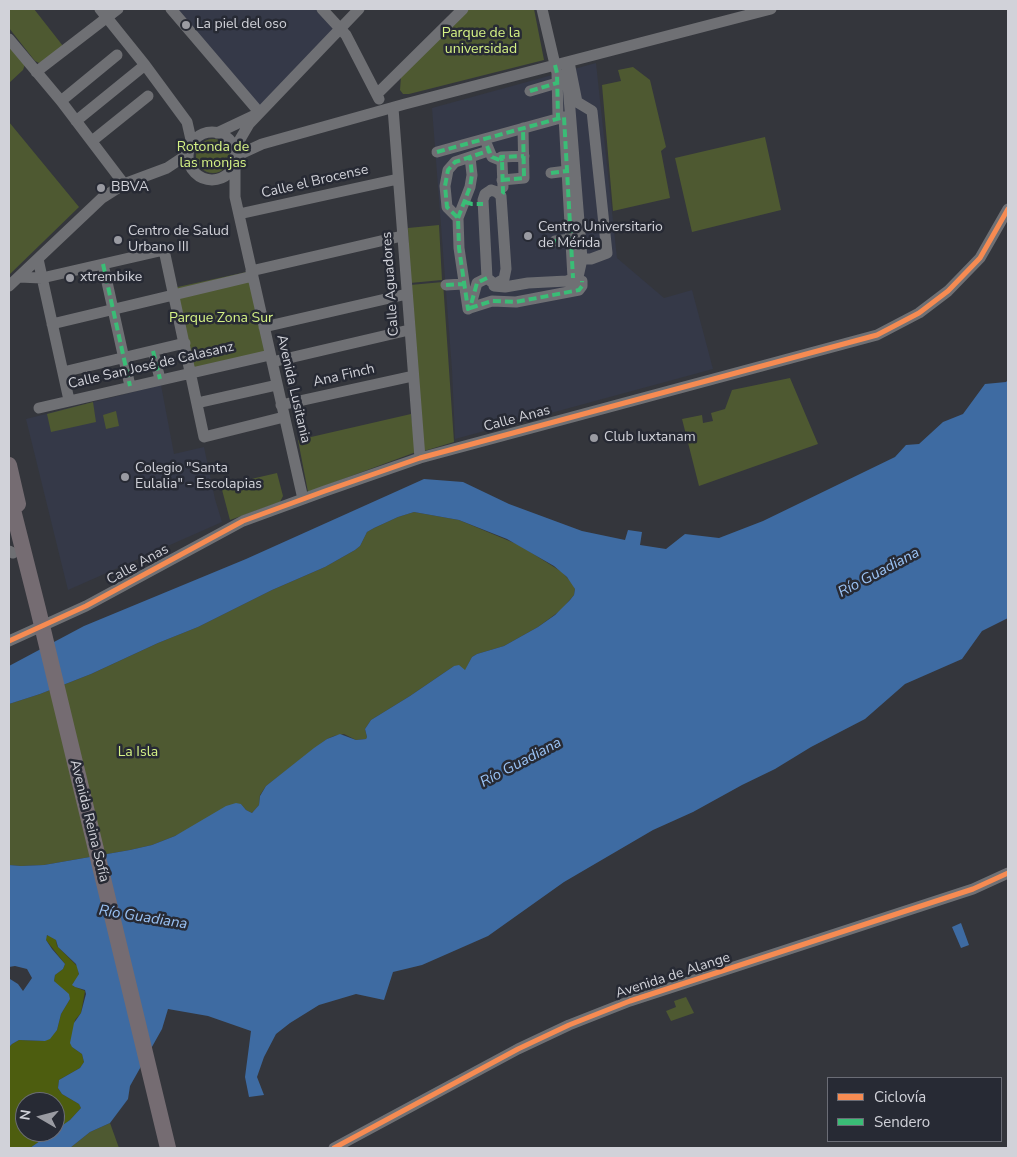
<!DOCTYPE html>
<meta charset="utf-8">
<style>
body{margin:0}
#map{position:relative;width:1017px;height:1157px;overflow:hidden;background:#34363c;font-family:"Nunito Sans",sans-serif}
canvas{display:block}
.frame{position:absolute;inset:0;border:10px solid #d1d2d9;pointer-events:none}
.legend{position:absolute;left:827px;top:1077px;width:175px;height:65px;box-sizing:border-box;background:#272a34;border:1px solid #6b6d76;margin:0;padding:6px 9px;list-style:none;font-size:15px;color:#d1d2d9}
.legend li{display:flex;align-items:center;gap:10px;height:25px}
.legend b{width:25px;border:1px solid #6b6d76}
.north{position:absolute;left:15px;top:1092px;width:50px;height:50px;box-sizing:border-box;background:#272a34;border:1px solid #6b6d76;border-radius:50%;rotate:278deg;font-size:14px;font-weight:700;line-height:20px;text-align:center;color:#d1d2d9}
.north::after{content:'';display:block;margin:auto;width:18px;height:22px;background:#9a9ba2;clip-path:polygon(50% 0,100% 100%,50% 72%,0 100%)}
</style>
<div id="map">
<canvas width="1017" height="1157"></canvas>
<div class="frame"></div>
<ul class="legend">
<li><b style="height:6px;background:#f68b52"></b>Ciclovía</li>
<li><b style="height:6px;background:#3abd76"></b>Sendero</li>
</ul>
<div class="north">N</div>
</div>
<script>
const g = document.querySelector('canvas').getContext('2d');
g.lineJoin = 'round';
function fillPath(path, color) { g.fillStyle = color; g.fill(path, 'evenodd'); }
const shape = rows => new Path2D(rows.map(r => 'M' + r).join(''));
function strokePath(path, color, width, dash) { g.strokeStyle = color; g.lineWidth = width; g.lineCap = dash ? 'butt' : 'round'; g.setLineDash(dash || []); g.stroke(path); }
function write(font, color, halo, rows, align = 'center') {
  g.font = font + ' "Nunito Sans",sans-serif'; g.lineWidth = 5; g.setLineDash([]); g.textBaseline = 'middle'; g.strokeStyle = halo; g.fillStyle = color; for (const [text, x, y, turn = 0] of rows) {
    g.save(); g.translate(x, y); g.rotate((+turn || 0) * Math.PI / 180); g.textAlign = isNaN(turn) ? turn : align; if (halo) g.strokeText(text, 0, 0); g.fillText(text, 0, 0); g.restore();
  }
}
const built = shape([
 [171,9,320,9,340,29,259,112],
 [596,63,617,258,664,298,692,290,713,369,455,439,452,370,432,108],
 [161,385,174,454,204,447,215,499,222,522,68,590,26,419]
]);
const green = shape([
 [9,9,34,9,63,46,43,62,39,63,35,61,9,28],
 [467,9,534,9,544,60,409,94,403,94,400,90,401,76],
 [9,44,25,64,23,70,9,83],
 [633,67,650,80,666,147,661,151,670,198,613,211,602,85,621,81,618,70],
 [9,122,79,207,9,275],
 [765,137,781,210,692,232,675,158],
 '196 156a17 17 0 1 1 34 0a17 17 0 1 1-34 0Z',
 [439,225,442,280,410,283,408,228],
 [251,271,270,355,191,372,173,288],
 [443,282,454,442,424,451,410,285],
 [790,378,818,444,699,486,682,419,702,415,703,423,713,421,711,413,725,409,732,390],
 [93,402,96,422,51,432,47,414],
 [116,411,119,426,106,429,103,415],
 [411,414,416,452,308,492,298,440],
 [277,473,283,496,280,502,230,520,221,486],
 [414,512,459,520,519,545,562,572,573,584,575,589,574,595,561,610,538,627,504,646,477,654,472,657,465,671,460,667,454,666,410,696,371,720,365,729,367,737,366,739,356,740,344,734,334,736,327,739,266,786,260,795,259,805,252,813,246,810,241,804,175,836,152,845,130,850,44,865,21,866,9,865,9,704,40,694,91,674,158,643,198,627,272,590,325,567,355,550,360,546,367,532,374,528,398,517],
 [686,997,694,1013,671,1021,666,1011,676,1007,674,1001],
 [110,1123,119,1148,70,1148,90,1132]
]);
const forest = shape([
 [48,935,56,940,57,946,78,967,79,977,73,983,73,986,85,991,81,1013,75,1020,72,1047,82,1054,84,1062,80,1068,59,1080,58,1088,62,1094,79,1104,81,1108,70,1120,55,1132,55,1102,25,1102,25,1132,54,1132,30,1148,9,1148,9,1047,12,1044,19,1040,45,1041,57,1030,61,1014,70,999,54,981,55,975,63,969,65,964,46,940,46,937]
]);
const water = shape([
 [1008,380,1008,618,982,631,962,659,905,684,865,719,811,747,775,769,742,785,693,812,653,830,564,882,488,936,422,965,393,972,384,1000,356,994,319,1005,290,1023,276,1034,264,1057,257,1077,264,1095,249,1097,245,1077,251,1031,208,1016,168,1009,162,1029,130,1086,128,1099,110,1123,90,1132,70,1148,30,1148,70,1120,81,1108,79,1104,62,1094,58,1088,59,1080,80,1068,84,1062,82,1054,72,1047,70,1043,74,1023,81,1013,86,994,85,990,75,987,72,985,79,974,76,964,58,947,56,940,47,935,46,940,52,949,65,964,63,969,55,975,54,981,69,994,70,999,61,1014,57,1030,50,1039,45,1041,19,1040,12,1044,9,1047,9,980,10,979,18,984,23,991,32,978,27,969,15,966,9,967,9,865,21,866,44,865,130,850,152,845,175,836,226,806,236,803,241,804,246,810,252,813,259,805,260,796,266,786,314,748,327,739,340,734,356,740,366,739,367,737,365,729,371,720,410,696,454,666,459,665,465,670,472,657,477,654,504,646,538,627,555,615,570,600,574,595,575,589,567,577,554,566,507,539,459,520,414,512,398,517,374,528,367,532,360,546,355,550,325,567,272,590,198,627,158,643,91,674,40,694,9,704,9,666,84,626,246,559,424,479,463,482,509,504,582,531,625,540,628,530,642,532,640,545,666,549,685,534,719,538,763,521,895,457,906,445,919,444,943,422,963,414,985,384,1006,382],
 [961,923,969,945,961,948,952,927]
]);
const minor = shape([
 [100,9,145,65,187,122,192,144],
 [171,9,259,112],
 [322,9,346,35,379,99],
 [542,9,557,73,558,118],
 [9,39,61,101,124,184],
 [36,72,118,9],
 [530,91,557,83],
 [377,94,463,9],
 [61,101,117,55],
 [393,108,420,458],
 [76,121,145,65],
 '188 156a24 24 0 1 1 48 0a24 24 0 1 1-48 0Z',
 [217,133,253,116],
 [92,141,148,96],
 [487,145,492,157,502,161,503,187],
 [235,148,249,124,359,9],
 [437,152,564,117,573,278],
 [236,156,262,144,405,104,771,9],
 [502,161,501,157,524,156],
 [235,165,235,197,303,499],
 [551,173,567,171],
 [502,180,524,178,523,128],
 [491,190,497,192,501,196,506,269,504,279,497,283,493,283,487,278,483,200,485,194,491,190],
 [239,214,398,179],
 [458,218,470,187,472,175,470,157],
 [555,241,571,239],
 [38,259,69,400],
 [103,264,130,386],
 [251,271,402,236],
 [19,277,42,278,164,250,204,437,284,417],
 [487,278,477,283,470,308,468,309,459,248,458,218,447,207,445,186,448,170,455,162,488,151],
 [567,281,578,277,582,259,567,72,569,62,577,102,592,111,607,253,591,259,582,259],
 [446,285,463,284],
 [9,286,102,198,124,184,167,168,188,154],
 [494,286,505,287,528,283,567,281,574,283],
 [470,308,492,301,516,302,579,290,582,286,582,281],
 [52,324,253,276],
 [264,327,407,294],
 [153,351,160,379],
 [272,362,409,330],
 [63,372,185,343],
 [197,403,277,385],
 [281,405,413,376],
 [39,408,270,355],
 [9,551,13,553],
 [9,641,86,606,243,521,325,491,420,458,877,335,919,313,948,291,980,258,1008,209],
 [334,1148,518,1049,569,1025,630,1001,973,889,1008,873]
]);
const highway = shape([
 [9,465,18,504],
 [9,494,38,609,168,1148]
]);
const quiet = shape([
 [555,65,557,73,558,118],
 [530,91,557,83],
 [487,146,492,157,502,161,503,193,501,196],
 [437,152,564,117,573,278],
 [502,161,501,157,524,156],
 [551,173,567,171],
 [502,180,524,178,523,128],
 [465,202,472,204,483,204],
 [458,218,470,187,472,175,470,157],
 [555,241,571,239],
 [103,264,130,386],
 [487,278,477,283,470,308,468,309,459,248,458,218,447,207,445,186,448,170,455,162,488,151],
 [446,285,463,284],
 [470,308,492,301,516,302,579,290,582,286,582,281],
 [153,351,160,379]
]);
const cycleway = shape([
 [9,641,86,606,243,521,325,491,420,458,877,335,919,313,948,291,980,258,1008,209],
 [334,1148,518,1049,569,1025,630,1001,973,889,1008,873]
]);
const markers = [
 [186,25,5,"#9a9ba2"],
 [101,188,5,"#9a9ba2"],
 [528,236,5,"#9a9ba2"],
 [118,240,5,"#9a9ba2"],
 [70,278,5,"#9a9ba2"],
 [594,438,5,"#9a9ba2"],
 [125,477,5,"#9a9ba2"]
];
const poiNames = [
 ["La piel del oso",196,25],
 ["BBVA",111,188],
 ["Centro Universitario",538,228],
 ["de Mérida",538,244],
 ["Centro de Salud",128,232],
 ["Urbano III",128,248],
 ["xtrembike",80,278],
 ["Club Iuxtanam",604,438],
 ["Colegio \"Santa",135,469],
 ["Eulalia\" - Escolapias",135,485]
];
const parkNames = [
 ["Parque de la",481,34],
 ["universidad",481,50],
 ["Rotonda de",213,148],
 ["las monjas",213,164],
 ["Parque Zona Sur",221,319],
 ["La Isla",138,753]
];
const streetNames = [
 ["Calle el Brocense",315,182,-13],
 ["Calle Aguadores",391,284,-94],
 ["Calle San José de Calasanz",151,366,-13],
 ["Ana Finch",344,376,-13],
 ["Avenida Lusitania",293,389,77],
 ["Calle Anas",517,419,-15],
 ["Calle Anas",138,565,-29],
 ["Avenida Reina Sofía",89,821,76],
 ["Avenida de Alange",673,976,-18]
];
const waterNames = [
 ["Río Guadiana",879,573,-28],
 ["Río Guadiana",521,763,-28],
 ["Río Guadiana",143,918,9]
];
fillPath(built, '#353948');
fillPath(green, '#4e5931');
fillPath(forest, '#4d5d0f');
fillPath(water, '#3e6ba2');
strokePath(minor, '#6f7074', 11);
strokePath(highway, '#756c72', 16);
strokePath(quiet, '#3abd76', 4, [8, 4]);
strokePath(cycleway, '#f68b52', 5);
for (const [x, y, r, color] of markers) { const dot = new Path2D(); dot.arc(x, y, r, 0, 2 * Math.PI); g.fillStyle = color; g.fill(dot); strokePath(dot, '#272a34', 2); }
write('14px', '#d1d2d9', '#272a34', poiNames, 'left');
write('14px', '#d5f285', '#272a34', parkNames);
write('14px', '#d1d2d9', '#272a34', streetNames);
write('italic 15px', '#9ac2f4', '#272a34', waterNames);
</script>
